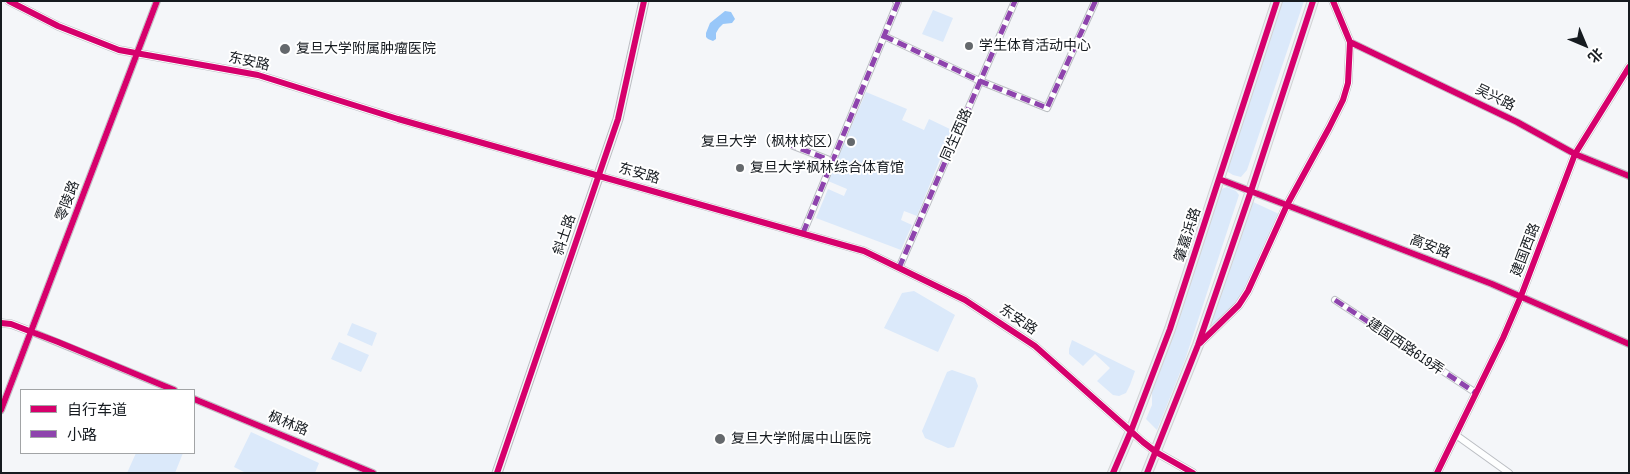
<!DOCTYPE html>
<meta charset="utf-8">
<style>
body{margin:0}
#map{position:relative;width:1630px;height:474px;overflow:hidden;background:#f4f6f9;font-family:"Archivo Narrow","Noto Sans SC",sans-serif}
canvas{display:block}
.frame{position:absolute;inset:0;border:2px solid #161b20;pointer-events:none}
.legend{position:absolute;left:20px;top:389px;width:175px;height:65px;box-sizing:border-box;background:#fff;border:1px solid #a2a4a6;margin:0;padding:6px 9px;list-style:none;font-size:15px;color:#161b20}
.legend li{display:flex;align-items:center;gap:10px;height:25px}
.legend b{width:25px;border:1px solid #a2a4a6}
.north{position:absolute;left:1560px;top:20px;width:50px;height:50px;-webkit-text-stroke:4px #fff;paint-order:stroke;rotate:135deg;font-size:14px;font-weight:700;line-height:20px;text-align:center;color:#161b20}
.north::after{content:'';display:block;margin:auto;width:18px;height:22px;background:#161b20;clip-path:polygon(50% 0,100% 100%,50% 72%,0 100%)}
</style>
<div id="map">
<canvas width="1630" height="474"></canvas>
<div class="frame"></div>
<ul class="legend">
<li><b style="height:6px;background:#d6006c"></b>自行车道</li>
<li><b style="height:6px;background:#8e44ad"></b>小路</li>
</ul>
<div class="north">北</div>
</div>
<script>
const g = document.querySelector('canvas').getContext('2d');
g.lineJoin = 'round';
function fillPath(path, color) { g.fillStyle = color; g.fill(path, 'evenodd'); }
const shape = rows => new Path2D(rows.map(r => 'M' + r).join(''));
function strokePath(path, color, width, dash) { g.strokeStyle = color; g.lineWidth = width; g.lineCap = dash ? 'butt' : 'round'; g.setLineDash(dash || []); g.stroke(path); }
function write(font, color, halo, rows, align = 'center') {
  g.font = font + ' "Archivo Narrow","Noto Sans SC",sans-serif'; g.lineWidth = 4; g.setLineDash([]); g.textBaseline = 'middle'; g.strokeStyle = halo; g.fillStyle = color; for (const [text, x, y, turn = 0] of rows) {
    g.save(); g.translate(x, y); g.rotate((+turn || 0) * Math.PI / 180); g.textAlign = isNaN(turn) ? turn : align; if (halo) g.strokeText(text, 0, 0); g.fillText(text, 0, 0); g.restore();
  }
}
const green = shape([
 [1282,1,1304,1,1247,170,1241,177,1233,175,1228,172,1227,164],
 [933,10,953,18,943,42,922,34],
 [866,92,907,109,902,120,924,130,929,119,952,130,917,216,904,211,901,220,912,225,901,250,816,218,828,189,844,196,847,189,828,181],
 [1227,187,1236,191,1239,195,1185,360,1157,430,1146,419,1152,405,1152,392,1172,339,1219,190],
 [1251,201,1279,214,1251,278,1242,294,1232,307,1206,332],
 [914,291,955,315,938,352,884,328,902,293],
 [352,323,377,333,372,346,347,335],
 [1072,340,1135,371,1130,385,1126,393,1119,396,1113,395,1097,381,1110,368,1095,354,1083,366,1069,354,1069,349],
 [339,342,369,355,361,372,331,359],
 [952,370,975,378,978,386,954,447,948,448,925,438,922,431,947,372],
 [251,432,319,463,315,473,246,473,234,467],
 [136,453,183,453,175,473,127,473]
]);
const water = shape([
 [725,11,731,12,735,19,732,23,723,24,719,28,716,33,716,39,713,41,708,39,706,37,706,33,710,23]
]);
const minor = shape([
 [884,36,980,81,1047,108,1095,2,1094,1],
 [1350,42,1517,122,1575,154,1629,176],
 [773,138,832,161],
 [1219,179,1492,284,1629,344],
 [803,233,898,2,896,1],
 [899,268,1015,1],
 [1335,300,1476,393],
 [32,332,174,390],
 [194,399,373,473],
 [1,410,157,1],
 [1456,435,1509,473]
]);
const tertiary = shape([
 [9,1,58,26,119,50,258,75,398,119,864,251,965,300,1035,346,1143,442,1156,452,1193,473],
 [1,323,11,324,32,332],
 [1199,344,1239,305,1248,291,1287,205,1329,128,1343,100,1348,83,1350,42,1333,1],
 [1437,473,1503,338,1521,296,1575,154,1629,67]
]);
const secondary = shape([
 [497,473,618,119,644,1]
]);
const primary = shape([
 [1113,473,1131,431,1170,329,1277,1],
 [1147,473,1198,345,1251,191,1313,1]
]);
const quiet = shape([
 [884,36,980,81,1047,108,1095,2,1094,1],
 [773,138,832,161],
 [803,233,898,2,896,1],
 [899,268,1015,1],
 [1335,300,1476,393]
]);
const cycleway = shape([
 [9,1,58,26,119,50,258,75,398,119,864,251,965,300,1035,346,1143,442,1156,452,1193,473],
 [1350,42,1517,122,1575,154,1629,176],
 [1219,179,1492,284,1629,344],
 [1,323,11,324,58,342,174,390],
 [1200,343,1239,305,1248,291,1287,205,1329,128,1343,100,1348,83,1350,42,1333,1],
 [194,399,373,473],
 [1,410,157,1],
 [497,473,618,119,644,1],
 [1113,473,1131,431,1170,329,1277,1],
 [1147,473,1198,345,1251,191,1313,1],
 [1437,473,1503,338,1521,296,1575,154,1629,67]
]);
const markers = [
 [969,46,5,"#64686c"],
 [285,49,6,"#64686c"],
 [851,142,5,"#64686c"],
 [740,168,5,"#64686c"],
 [720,439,6,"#64686c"]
];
const poiNames = [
 ["学生体育活动中心",979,46],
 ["复旦大学附属肿瘤医院",296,49],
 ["复旦大学（枫林校区）",841,142,"right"],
 ["复旦大学枫林综合体育馆",750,168],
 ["复旦大学附属中山医院",731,439]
];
const streetNames = [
 ["东安路",249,62,12],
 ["吴兴路",1495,98,26],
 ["同生西路",957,135,-66],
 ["东安路",639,174,16],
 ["零陵路",68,201,-69],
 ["斜土路",565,235,-71],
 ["肇嘉浜路",1188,235,-72],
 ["高安路",1430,247,21],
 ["建国西路",1526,250,-69],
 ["东安路",1018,320,34],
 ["建国西路619弄",1405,347,34],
 ["枫林路",288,424,22]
];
fillPath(green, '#dbe9fa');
fillPath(water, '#98c7f9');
strokePath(minor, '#bbbec3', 8);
strokePath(tertiary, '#bbbec3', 9);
strokePath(secondary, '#bbbec3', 11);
strokePath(primary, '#d1d3d4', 12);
strokePath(minor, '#fdfefe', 6);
strokePath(tertiary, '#fdfefe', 8);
strokePath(secondary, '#f4f6f8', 9);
strokePath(primary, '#ebeef3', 10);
strokePath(quiet, '#8e44ad', 5, [10, 5]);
strokePath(cycleway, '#d6006c', 6);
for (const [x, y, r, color] of markers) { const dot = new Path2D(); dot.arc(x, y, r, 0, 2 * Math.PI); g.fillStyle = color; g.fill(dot); strokePath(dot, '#fff', 2); }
write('14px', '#161b20', '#fff', poiNames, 'left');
write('14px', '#161b20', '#fff', streetNames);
</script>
